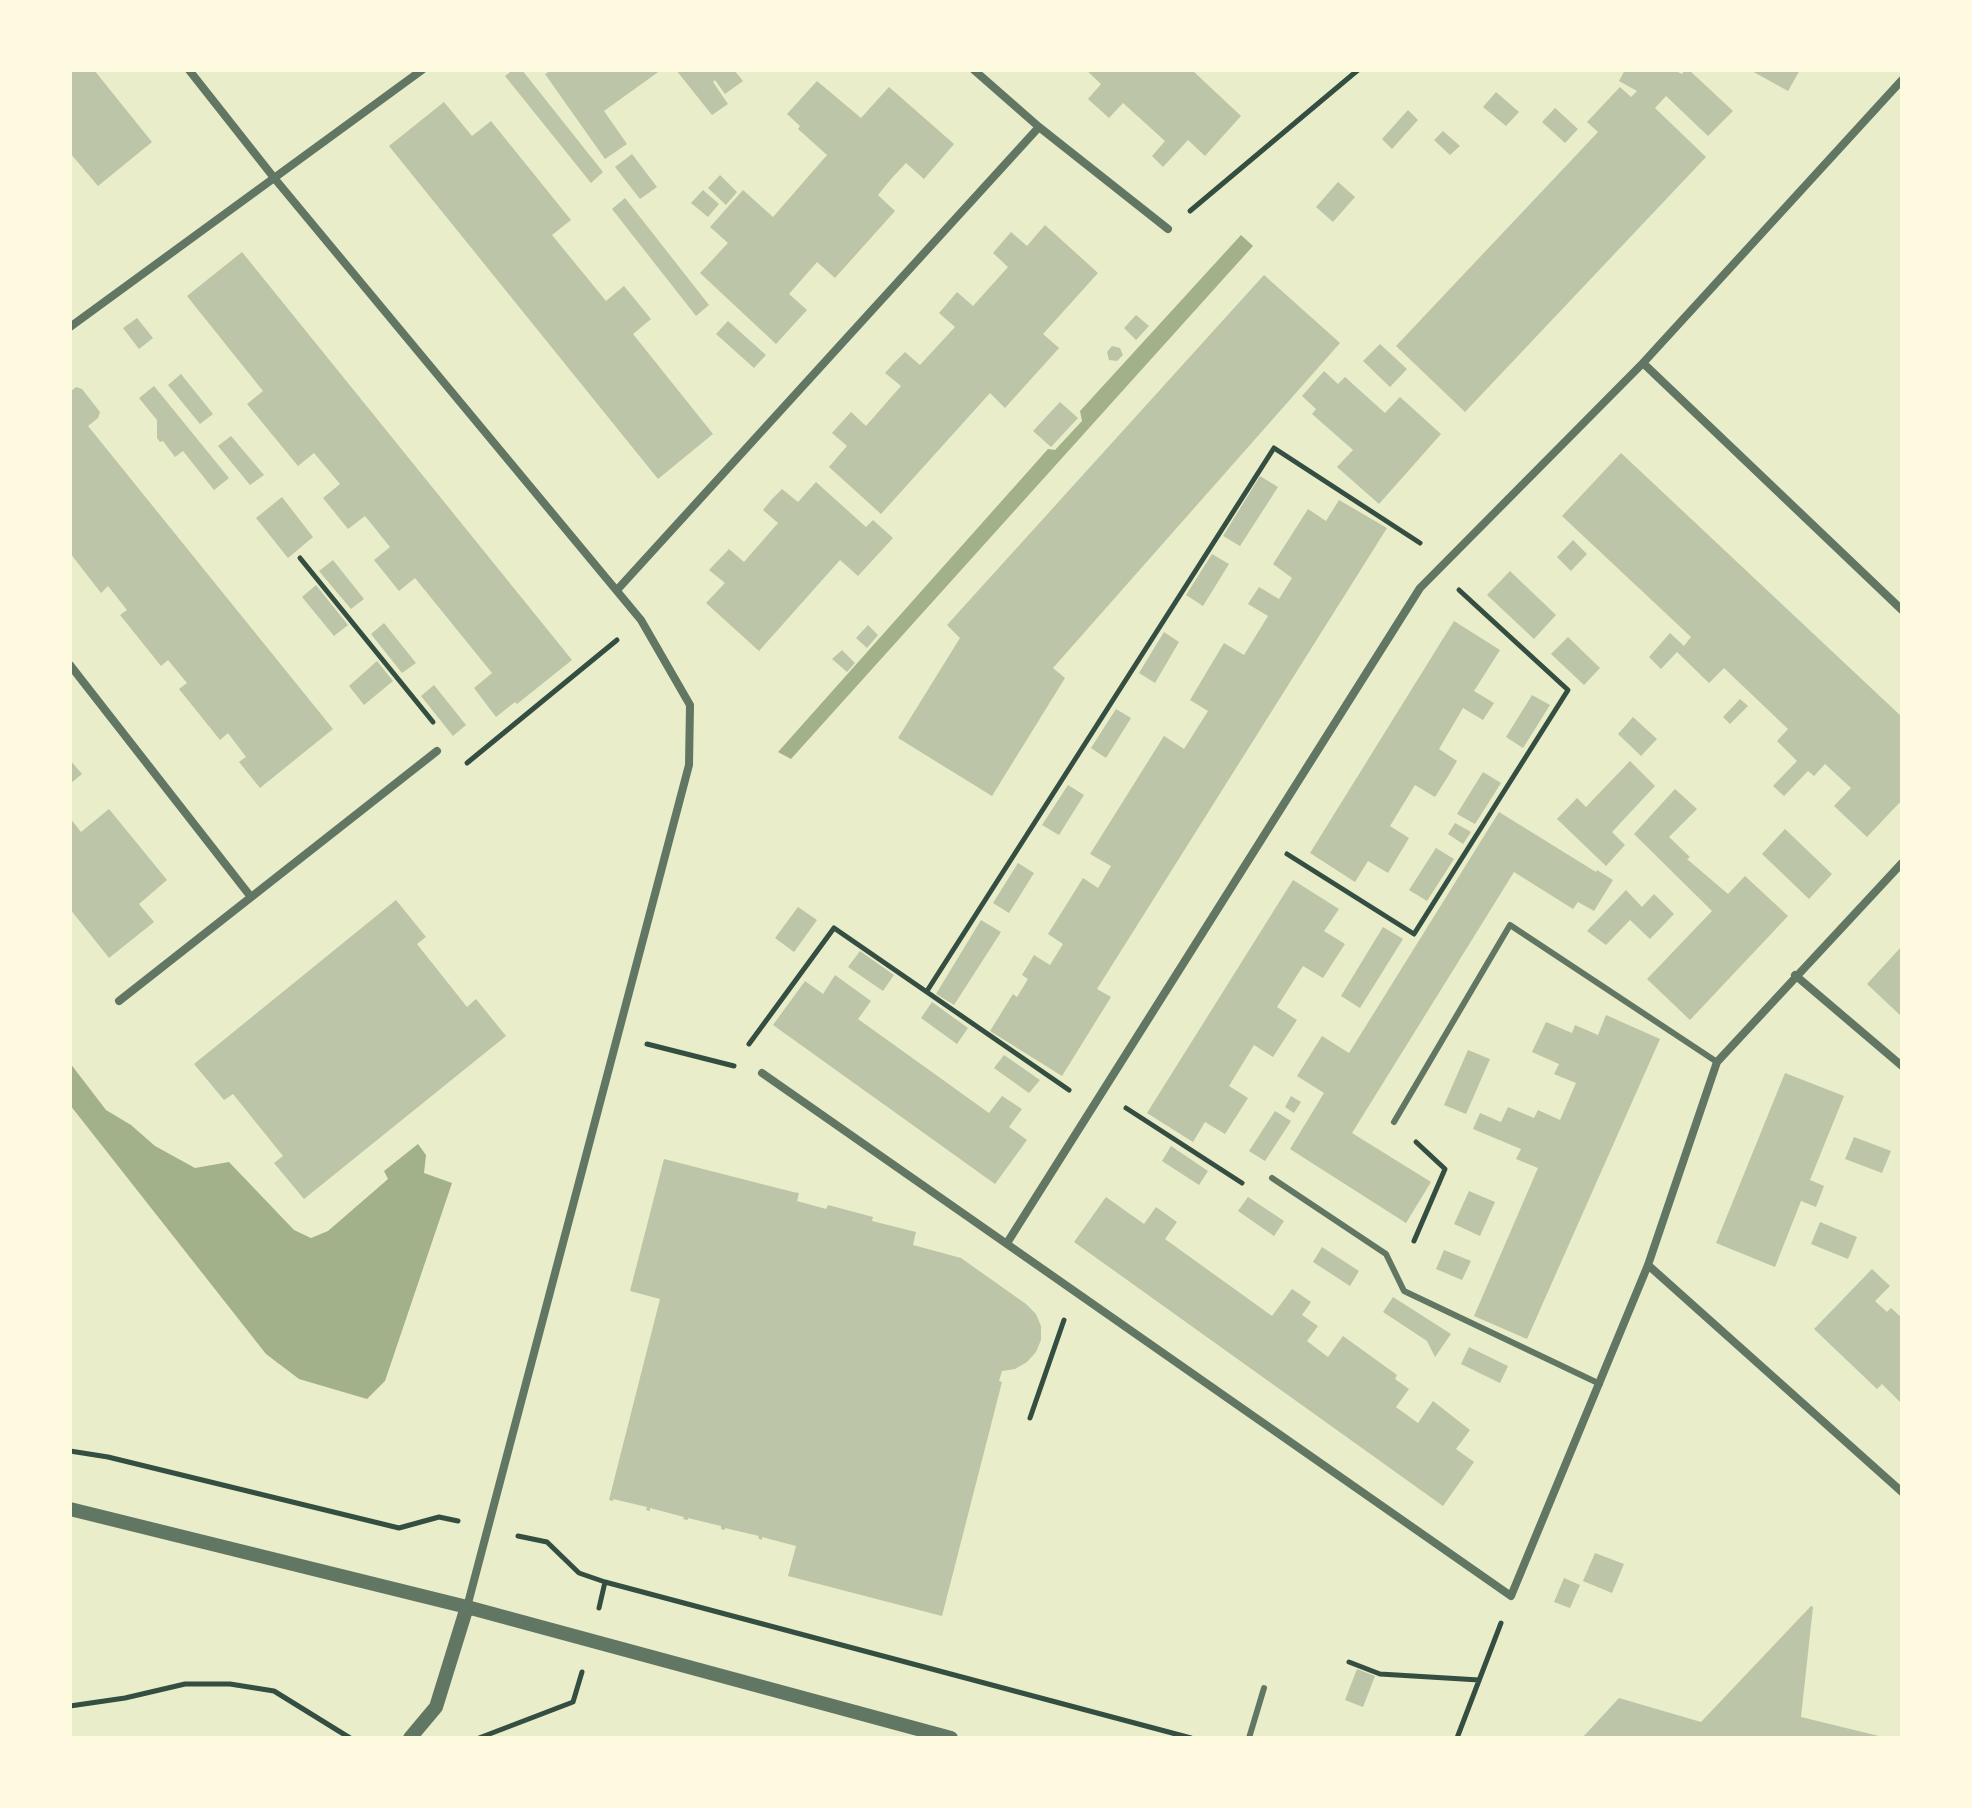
<!DOCTYPE html>
<style>
body{margin:0}
#map{position:relative;width:1972px;height:1808px;overflow:hidden;background:#e9edc9;font-family:"IBM Plex Sans",sans-serif}
canvas{display:block}
.frame{position:absolute;inset:0;border:72px solid #fefae0;pointer-events:none}
</style>
<div id="map">
<canvas width="1972" height="1808"></canvas>
<div class="frame"></div>
</div>
<script>
const g = document.querySelector('canvas').getContext('2d');
g.lineJoin = 'round';
function fillPath(path, color) { g.fillStyle = color; g.fill(path, 'evenodd'); }
const shape = rows => new Path2D(rows.map(r => 'M' + r).join(''));
function strokePath(path, color, width, dash) { g.strokeStyle = color; g.lineWidth = width; g.lineCap = dash ? 'butt' : 'round'; g.setLineDash(dash || []); g.stroke(path); }
const water = shape([
 [1241,235,1253,246,791,759,778,752,1048,449,1055,450,1082,421,1080,411],
 [70,1063,106,1110,131,1125,155,1146,195,1168,229,1162,294,1230,311,1238,328,1231,388,1179,384,1171,418,1144,426,1155,424,1173,452,1183,385,1381,367,1399,299,1379,266,1354,70,1105]
]);
const building = shape([
 [70,70,94,70,152,142,98,186,70,153],
 [513,70,522,70,603,172,591,183,505,76],
 [552,70,661,70,604,111,627,144,605,159,545,74],
 [676,70,734,70,743,81,725,94,715,80,713,82,728,104,712,115],
 [1086,70,1192,70,1241,116,1205,156,1188,140,1163,167,1152,156,1165,141,1123,103,1109,118,1088,99,1101,84],
 [1625,70,1674,70,1682,74,1685,70,1689,70,1733,111,1708,136,1666,96,1655,108,1706,157,1465,412,1396,346,1598,132,1587,122,1620,87,1631,97,1637,91,1619,81],
 [1750,70,1800,70,1788,91],
 [817,81,861,118,889,87,954,144,924,179,906,163,891,179,878,195,895,211,835,278,817,262,789,294,807,310,776,344,700,273,728,243,710,227,743,190,773,217,827,155,798,129,800,126,787,114],
 [1496,92,1519,112,1506,126,1483,107],
 [444,102,472,136,491,121,571,220,552,235,606,301,624,286,651,319,633,334,713,434,658,479,389,146],
 [1555,108,1578,129,1565,143,1542,122],
 [1408,110,1418,120,1392,149,1382,139],
 [1443,131,1460,146,1450,155,1434,140],
 [632,154,657,187,640,199,615,167],
 [720,175,737,192,726,205,708,188],
 [1338,182,1355,197,1333,222,1316,207],
 [703,190,719,204,708,217,691,203],
 [625,198,709,305,696,316,612,209],
 [1045,225,1098,273,1043,334,1059,348,1005,408,990,393,881,514,829,467,847,446,832,433,851,412,866,426,901,386,885,373,895,362,905,352,920,365,955,327,939,313,957,292,973,306,1008,267,993,253,1011,232,1027,246],
 [242,252,572,660,517,704,515,702,496,717,474,688,492,673,415,578,399,591,374,560,390,547,365,516,348,529,323,498,340,484,314,453,298,466,247,404,263,391,187,296],
 [1264,275,1340,343,1053,668,1065,678,992,796,898,738,960,638,947,625],
 [1136,315,1149,326,1136,340,1124,328],
 [137,318,153,338,139,349,123,328],
 [728,321,766,355,754,368,716,334],
 [1380,344,1407,369,1390,387,1363,361],
 [1112,346,1120,348,1123,355,1117,361,1109,360,1107,352],
 [1324,371,1338,384,1345,377,1385,413,1400,397,1441,434,1379,504,1337,467,1353,450,1312,414,1316,409,1302,396],
 [181,374,213,414,200,424,168,385],
 [154,386,229,478,214,490,183,451,175,457,163,441,160,442,157,438,157,420,139,398],
 [76,387,82,389,100,412,98,418,88,426,333,729,260,788,239,762,246,757,228,733,220,740,179,689,187,683,168,660,161,666,120,615,127,610,108,586,101,593,70,553,70,392],
 [1060,402,1078,418,1051,447,1033,431],
 [231,436,264,475,250,485,218,446],
 [1621,453,1902,717,1902,800,1867,837,1834,806,1851,788,1825,764,1814,776,1808,771,1784,796,1773,786,1797,761,1777,741,1788,729,1724,668,1709,683,1677,652,1661,669,1649,657,1670,633,1684,646,1691,637,1562,516],
 [1260,476,1278,487,1240,546,1223,536],
 [816,482,866,527,873,520,893,538,858,576,840,560,759,651,706,603,725,583,709,570,729,549,744,562,778,523,763,510,772,499,782,489,798,502],
 [282,497,313,537,288,558,256,518],
 [1339,500,1387,528,1097,989,1111,997,1062,1076,990,1031,1013,994,1017,997,1028,979,1022,975,1034,955,1050,965,1063,944,1048,934,1083,878,1098,888,1111,866,1090,854,1164,736,1184,749,1208,711,1190,700,1224,643,1244,655,1268,616,1248,604,1259,587,1279,599,1292,578,1273,564,1308,509,1326,521],
 [1573,540,1587,554,1571,571,1557,557],
 [1212,554,1229,564,1203,606,1186,595],
 [333,560,364,599,351,609,319,571],
 [1510,571,1556,615,1534,639,1487,595],
 [316,585,348,625,334,636,302,597],
 [1454,621,1500,650,1474,691,1494,703,1483,720,1463,708,1439,749,1457,761,1447,778,1435,797,1415,785,1390,826,1409,838,1388,873,1368,861,1355,882,1310,853],
 [384,623,416,663,402,673,371,634],
 [868,625,878,635,867,648,856,638],
 [1164,632,1179,642,1155,683,1139,673],
 [1568,637,1600,668,1584,685,1551,654],
 [842,650,855,663,847,672,832,659],
 [377,661,393,681,364,705,349,686],
 [434,685,466,725,453,736,421,696],
 [1532,695,1550,705,1523,748,1506,737],
 [1740,699,1748,706,1730,724,1723,717],
 [1116,709,1131,718,1106,758,1091,748],
 [1633,717,1657,739,1641,756,1618,734],
 [70,760,82,774,70,784],
 [1630,761,1655,786,1612,832,1625,845,1606,866,1557,819,1577,798,1586,807],
 [1483,772,1501,783,1475,824,1457,814],
 [1068,785,1084,795,1059,835,1042,825],
 [1675,789,1697,809,1669,837,1690,857,1687,859,1728,894,1745,876,1788,916,1690,1020,1647,979,1712,911,1634,834],
 [109,809,167,880,139,904,154,922,109,958,70,909,70,818,81,832],
 [1499,812,1596,872,1597,870,1613,880,1594,911,1578,902,1573,909,1514,872,1352,1133,1431,1182,1406,1223,1290,1149,1324,1093,1297,1076,1322,1036,1349,1053],
 [1455,823,1471,832,1463,844,1448,834],
 [1785,829,1832,874,1809,899,1762,854],
 [1436,848,1454,859,1427,901,1409,890],
 [1018,863,1034,873,1009,913,993,903],
 [1293,880,1339,909,1324,931,1345,944,1323,978,1303,966,1277,1007,1297,1020,1273,1057,1254,1045,1229,1086,1248,1098,1225,1134,1205,1122,1193,1142,1147,1113],
 [1626,890,1642,907,1654,894,1674,914,1650,939,1630,920,1606,945,1587,931],
 [396,900,426,937,417,944,467,1007,476,999,506,1036,304,1199,274,1163,283,1156,233,1094,224,1100,194,1064],
 [798,907,817,920,794,952,775,938],
 [981,920,1001,932,954,1005,936,994],
 [1383,927,1403,939,1360,1008,1341,996],
 [1902,946,1902,1017,1867,984],
 [860,951,894,975,883,991,848,967],
 [835,975,871,1001,858,1019,989,1113,1002,1096,1022,1109,1009,1127,1027,1140,995,1184,773,1025,805,981,823,994],
 [932,1002,968,1028,957,1044,921,1018],
 [1606,1015,1660,1039,1527,1339,1474,1316,1538,1168,1516,1159,1521,1149,1473,1129,1480,1113,1501,1122,1508,1107,1534,1118,1538,1110,1560,1120,1576,1083,1554,1074,1559,1064,1532,1052,1546,1022,1572,1033,1575,1025,1598,1035],
 [1468,1050,1490,1059,1466,1114,1444,1105],
 [1004,1055,1040,1080,1029,1093,994,1068],
 [1785,1073,1844,1096,1810,1180,1824,1186,1816,1207,1801,1201,1775,1267,1716,1243],
 [1291,1096,1301,1102,1294,1113,1285,1107],
 [1275,1111,1291,1121,1265,1161,1249,1151],
 [1854,1137,1891,1151,1882,1173,1845,1159],
 [1171,1146,1208,1171,1199,1185,1162,1161],
 [664,1159,793,1192,799,1193,797,1201,826,1209,828,1205,873,1217,872,1221,916,1232,913,1245,961,1258,1026,1304,1036,1314,1041,1326,1041,1340,1036,1352,1027,1362,1015,1369,1002,1371,999,1381,1002,1382,942,1616,788,1576,796,1546,762,1537,762,1540,758,1538,759,1536,725,1528,725,1530,721,1529,721,1526,688,1518,688,1520,683,1519,684,1517,650,1508,650,1511,646,1510,647,1507,613,1499,613,1501,609,1500,660,1299,630,1291],
 [1469,1191,1495,1202,1480,1236,1454,1224],
 [1106,1197,1144,1224,1156,1207,1177,1222,1165,1239,1272,1316,1292,1289,1311,1302,1302,1315,1318,1326,1307,1341,1328,1357,1343,1336,1397,1375,1395,1379,1409,1389,1396,1407,1418,1423,1433,1401,1470,1430,1456,1449,1474,1462,1443,1506,1074,1242],
 [1248,1197,1284,1221,1274,1236,1238,1211],
 [1820,1222,1857,1237,1848,1259,1811,1244],
 [1322,1247,1359,1271,1350,1286,1313,1262],
 [1444,1250,1471,1261,1462,1280,1436,1269],
 [1872,1269,1890,1286,1875,1301,1887,1312,1891,1308,1902,1318,1902,1404,1882,1384,1877,1389,1814,1329],
 [1393,1297,1451,1334,1435,1357,1427,1341,1383,1312],
 [1469,1347,1508,1366,1500,1383,1461,1364],
 [1595,1553,1624,1564,1612,1593,1583,1581],
 [1564,1578,1580,1585,1570,1608,1554,1602],
 [1811,1606,1813,1607,1801,1717,1887,1738,1582,1738,1619,1698,1701,1722],
 [1357,1669,1375,1676,1363,1707,1345,1700]
]);
const path = shape([
 [1190,211,1358,70],
 [300,558,433,722],
 [467,763,617,640],
 [1287,854,1414,934,1568,690,1459,590],
 [927,991,1274,448,1420,543],
 [647,1044,734,1066],
 [749,1044,834,928,1069,1090],
 [1126,1108,1242,1183],
 [1414,1241,1445,1169,1416,1142],
 [1030,1418,1064,1320],
 [70,1451,108,1457,399,1528,439,1517,458,1521],
 [518,1536,547,1542,579,1573,605,1582,1191,1738],
 [599,1608,605,1582],
 [1349,1662,1380,1674,1479,1680],
 [70,1706,125,1698,185,1684,230,1684,274,1691,350,1738],
 [479,1738,573,1702,582,1672],
 [1457,1738,1501,1623]
]);
const service = shape([
 [1394,1122,1510,925,1717,1062],
 [1272,1178,1386,1254,1404,1291,1600,1384],
 [1249,1738,1264,1688]
]);
const minor = shape([
 [189,70,275,179,641,620,690,705,689,765,467,1607],
 [974,70,1039,127,1168,229],
 [70,327,422,70],
 [1643,363,1902,610],
 [617,590,1039,127],
 [70,665,251,897],
 [1795,975,1902,1066],
 [119,1001,437,751],
 [762,1073,1511,1596,1648,1265,1717,1062,1902,863],
 [1007,1243,1420,588,1643,363,1902,80],
 [1648,1265,1902,1492]
]);
const tertiary = shape([
 [70,1509,467,1607,951,1738],
 [410,1738,436,1707,467,1607]
]);
fillPath(water, '#a3b18a');
fillPath(building, '#bcc5a7');
strokePath(path, '#344e41', 5);
strokePath(service, '#617663', 6);
strokePath(minor, '#617663', 8);
strokePath(tertiary, '#617663', 14);
</script>
